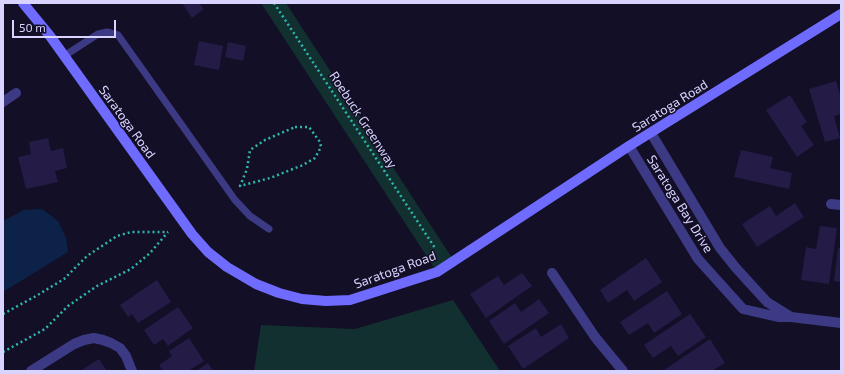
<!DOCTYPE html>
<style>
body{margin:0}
#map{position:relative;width:844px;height:374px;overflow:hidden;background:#130f26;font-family:"Exo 2",sans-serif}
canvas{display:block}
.frame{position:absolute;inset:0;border:4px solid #d9d4ff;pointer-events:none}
.scale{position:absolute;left:12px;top:20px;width:104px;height:18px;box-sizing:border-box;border:2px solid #d9d4ff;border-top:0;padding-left:5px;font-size:12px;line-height:14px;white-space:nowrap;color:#d9d4ff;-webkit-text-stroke:3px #130f26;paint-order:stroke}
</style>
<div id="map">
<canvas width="844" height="374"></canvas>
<div class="frame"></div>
<div class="scale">50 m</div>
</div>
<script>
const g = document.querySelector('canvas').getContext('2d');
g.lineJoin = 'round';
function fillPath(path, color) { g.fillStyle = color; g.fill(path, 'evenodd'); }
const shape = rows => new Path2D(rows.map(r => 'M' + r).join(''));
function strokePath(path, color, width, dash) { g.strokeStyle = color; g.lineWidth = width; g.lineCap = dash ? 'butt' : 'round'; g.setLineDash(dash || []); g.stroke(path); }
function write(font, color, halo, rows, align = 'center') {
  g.font = font + ' "Exo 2",sans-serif'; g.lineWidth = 3; g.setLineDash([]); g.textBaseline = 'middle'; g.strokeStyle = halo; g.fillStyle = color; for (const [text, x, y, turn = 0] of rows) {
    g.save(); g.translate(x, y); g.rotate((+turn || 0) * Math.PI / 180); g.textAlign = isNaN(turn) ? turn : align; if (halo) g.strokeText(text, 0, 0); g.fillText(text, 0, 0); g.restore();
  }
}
const green = shape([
 [261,3,286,3,454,261,437,272],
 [453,300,500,371,254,371,261,325,355,329]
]);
const water = shape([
 [42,209,58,221,66,238,68,252,3,292,3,221,24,210]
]);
const building = shape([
 [182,3,199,3,204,9,192,18],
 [199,41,223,46,219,70,194,65],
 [228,42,246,46,243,61,225,57],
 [836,81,841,98,841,114,834,116,840,138,825,142,809,89],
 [790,95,807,122,801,126,814,145,797,157,766,110],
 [48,138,51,151,63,148,67,168,55,171,58,182,26,189,18,157,31,154,29,142],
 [741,150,773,157,770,168,792,173,789,189,734,177],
 [795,203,804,217,757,247,742,224,770,206,776,216],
 [820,226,837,228,829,284,801,280,806,247,816,249],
 [838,248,841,248,841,282,834,281],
 [646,258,662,282,634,301,627,290,608,303,600,290],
 [522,273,532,286,486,318,470,294,498,276,504,285],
 [157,280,171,302,138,323,132,314,128,317,120,305],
 [667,291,682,314,654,333,648,323,629,335,620,322],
 [539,299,549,313,504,344,489,321,515,303,521,312],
 [178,307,193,328,168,346,163,339,154,345,144,330],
 [690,314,706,337,678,356,671,346,653,358,644,345],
 [561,324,569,338,523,369,508,346,536,328,541,337],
 [189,338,204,361,188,371,163,371,159,365,172,356,169,351],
 [710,339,725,363,712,371,664,371,664,370],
 [99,359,107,371,80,371],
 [208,363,213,371,196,371]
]);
const path = shape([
 [274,3,435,248],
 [295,127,309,127,320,142,321,147,315,158,303,165,270,178,240,186,247,169,250,150,265,140,295,127],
 [3,314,36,296,64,279,87,256,117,236,131,232,168,232],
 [3,352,45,329,68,306,97,286,131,269,150,253,168,232]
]);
const lane = shape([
 [64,56,98,34,107,32,118,35,235,200,250,216,269,229]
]);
const street = shape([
 [3,102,16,93],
 [651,133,720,248,736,268,767,302,791,317],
 [629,146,698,259,743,309,778,317,791,317,841,323],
 [831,204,841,205],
 [552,273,595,337,623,371],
 [31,371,74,344,84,340,94,338,103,340,111,343,120,348,126,356,132,371]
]);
const secondary = shape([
 [23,3,50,36,192,234,208,252,227,267,256,284,279,293,302,299,326,301,350,300,437,272,629,146,841,14]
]);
const streetNames = [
 ["Saratoga Road",670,106,-32],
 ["Roebuck Greenway",363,120,57],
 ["Saratoga Road",127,122,54],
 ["Saratoga Bay Drive",680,204,58],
 ["Saratoga Road",395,270,-20]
];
fillPath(green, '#12302f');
fillPath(water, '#0c2248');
fillPath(building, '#241b47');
strokePath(path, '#2fb8b0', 2.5, [2, 3]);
strokePath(lane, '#3d3a85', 7);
strokePath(street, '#3d3a85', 10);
strokePath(secondary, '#6f6bff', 10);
write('13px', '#d9d4ff', '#130f26', streetNames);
</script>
